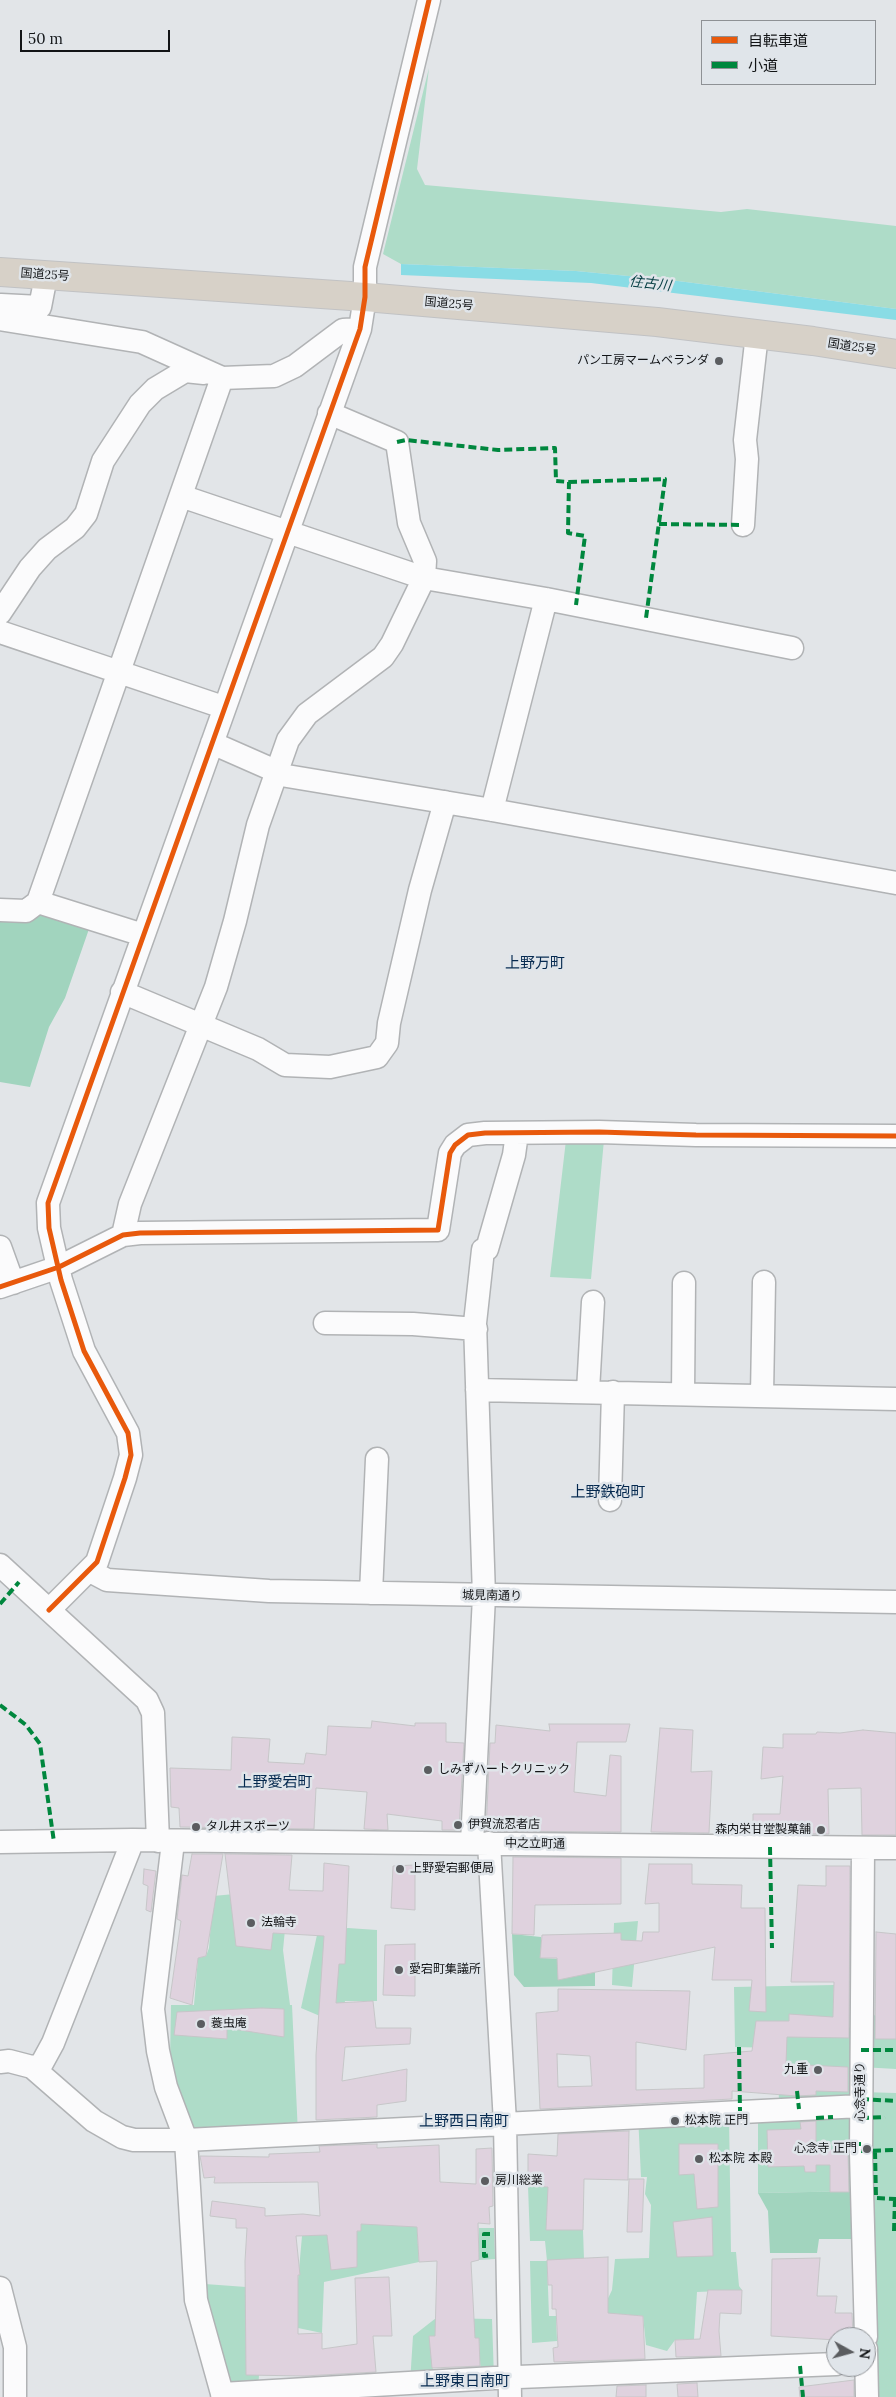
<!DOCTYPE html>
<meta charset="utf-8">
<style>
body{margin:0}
#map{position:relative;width:896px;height:2397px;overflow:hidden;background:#e2e5e8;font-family:Lora,"Noto Sans JP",serif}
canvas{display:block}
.legend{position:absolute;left:701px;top:20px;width:175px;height:65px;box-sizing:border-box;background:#e0e5ea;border:1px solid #8e9195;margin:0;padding:6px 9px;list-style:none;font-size:15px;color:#121416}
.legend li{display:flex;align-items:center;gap:10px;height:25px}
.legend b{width:25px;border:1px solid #8e9195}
.north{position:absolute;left:826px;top:2327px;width:50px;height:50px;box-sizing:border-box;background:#e0e5ea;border:1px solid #8e9195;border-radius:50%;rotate:97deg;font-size:14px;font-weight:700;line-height:20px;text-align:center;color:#121416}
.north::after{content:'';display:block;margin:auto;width:18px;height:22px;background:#5b5d60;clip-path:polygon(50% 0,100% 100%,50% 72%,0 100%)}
.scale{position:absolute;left:20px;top:30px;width:150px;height:22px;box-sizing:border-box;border:2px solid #121416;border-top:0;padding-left:6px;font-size:15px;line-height:18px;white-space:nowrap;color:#121416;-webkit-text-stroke:4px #e0e5ea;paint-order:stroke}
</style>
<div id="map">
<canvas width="896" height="2397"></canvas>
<ul class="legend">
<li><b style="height:6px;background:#e8590c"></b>自転車道</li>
<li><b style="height:6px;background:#00873e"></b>小道</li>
</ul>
<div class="north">N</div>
<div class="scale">50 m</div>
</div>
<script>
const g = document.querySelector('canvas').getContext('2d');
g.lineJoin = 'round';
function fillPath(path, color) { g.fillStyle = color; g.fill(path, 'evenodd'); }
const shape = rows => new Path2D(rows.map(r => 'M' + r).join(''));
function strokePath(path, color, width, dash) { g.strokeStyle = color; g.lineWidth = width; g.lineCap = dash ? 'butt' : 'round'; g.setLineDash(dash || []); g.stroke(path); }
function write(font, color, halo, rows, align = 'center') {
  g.font = font + ' Lora,"Noto Sans JP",serif'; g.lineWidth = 5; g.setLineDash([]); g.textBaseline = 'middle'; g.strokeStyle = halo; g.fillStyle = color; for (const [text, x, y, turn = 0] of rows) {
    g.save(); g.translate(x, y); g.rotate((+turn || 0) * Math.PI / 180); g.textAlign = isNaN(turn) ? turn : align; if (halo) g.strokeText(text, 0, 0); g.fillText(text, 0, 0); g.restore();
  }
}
const green = shape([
 [429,68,417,169,425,185,721,212,747,209,896,226,896,309,670,280,576,271,401,264,383,254],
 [566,1140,604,1140,591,1279,550,1277],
 [289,1889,283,1950,290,2005,292,2005,298,2134,186,2140,170,2062,171,2005,194,2005,198,1958,206,1956,209,1948,213,1896],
 [638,1921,632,1987,612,1985,614,1923],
 [348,1928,377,1930,377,2001,345,2001,343,2012,320,2016,301,2008,317,1935],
 [834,1985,833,2025,860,2029,868,2015,896,2016,896,2069,861,2067,856,2106,779,2107,778,2048,735,2047,734,1987],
 [861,2092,896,2093,896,2397,873,2397,862,2191,758,2193,758,2110,860,2107],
 [638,2115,729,2115,731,2252,736,2252,739,2286,742,2290,697,2292,694,2339,675,2340,667,2351,646,2345,643,2316,616,2314,615,2332,601,2313,612,2290,615,2259,649,2258,651,2205,645,2194,647,2177,641,2177],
 [356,2178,414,2181,419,2262,324,2282,322,2333,298,2328,298,2281,302,2236,361,2231],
 [528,2186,549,2187,546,2230,583,2230,584,2259,547,2261,545,2241,530,2241],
 [479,2228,494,2228,495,2259,479,2260],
 [530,2261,547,2261,549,2316,556,2316,557,2341,532,2343],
 [205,2284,246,2287,247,2374,259,2375,258,2391,222,2394],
 [436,2318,492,2319,494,2378,481,2379,479,2341,430,2336,434,2382,410,2383,413,2336]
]);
const forest = shape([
 [0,914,51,915,89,929,65,998,49,1027,30,1087,0,1082],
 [512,1934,541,1937,541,1958,595,1961,595,1986,524,1987,514,1975],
 [861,2191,862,2239,819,2239,817,2253,770,2253,768,2211,758,2193]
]);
const water = shape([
 [401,264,576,271,670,280,896,309,896,320,591,283,401,275]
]);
const building = shape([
 [372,1721,415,1726,415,1723,446,1723,446,1742,464,1743,459,1830,442,1830,442,1821,387,1814,388,1830,364,1829,367,1792,316,1788,314,1829,180,1827,179,1808,171,1807,170,1768,231,1770,232,1737,270,1739,268,1762,304,1764,306,1753,326,1755,328,1726,371,1728,372,1721],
 [549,1724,630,1724,626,1742,577,1742,574,1792,606,1796,610,1755,621,1756,621,1832,486,1831,490,1743,495,1743,496,1725,550,1731,549,1724],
 [660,1728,693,1730,691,1772,712,1771,709,1833,651,1832,660,1728],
 [863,1730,896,1733,896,1835,862,1835,861,1788,828,1789,829,1834,753,1833,753,1814,780,1814,783,1776,761,1779,763,1747,783,1748,783,1734,816,1734,817,1732,840,1733,863,1730],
 [192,1854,223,1854,206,1956,198,1958,192,2005,170,1998,181,1921,177,1919,182,1875,188,1876,192,1854],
 [225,1854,292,1855,289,1890,323,1891,324,1863,349,1866,345,1964,339,1964,336,2003,373,2001,376,2028,411,2028,410,2044,345,2047,342,2081,407,2069,406,2101,377,2105,377,2117,316,2120,316,2055,324,1936,273,1933,271,1950,236,1946,225,1854],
 [513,1857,621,1858,621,1904,535,1905,534,1935,512,1934,513,1857],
 [649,1864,692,1864,692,1884,742,1885,741,1908,765,1908,766,2012,749,2011,752,1980,712,1980,715,1947,558,1980,557,1958,540,1958,542,1935,621,1933,621,1940,642,1941,643,1932,659,1932,659,1903,645,1904,649,1864],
 [415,1865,415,1910,391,1908,393,1866,415,1865],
 [826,1866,850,1866,849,2038,787,2037,786,2064,848,2067,848,2092,816,2091,816,2095,797,2096,732,2091,732,2099,540,2109,536,2013,558,2011,558,1989,690,1991,686,2050,636,2042,636,2090,704,2088,704,2055,752,2051,756,2021,789,2021,789,2014,833,2017,834,1982,791,1982,798,1885,826,1886,826,1866],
 [557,2054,590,2056,592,2086,558,2087,557,2054],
 [144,1869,156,1871,151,1912,146,1910,148,1886,143,1884,144,1869],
 [876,1932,896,1934,896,2039,875,2039,876,1932],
 [415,1944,415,1996,383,1995,385,1945,415,1944],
 [262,2008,284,2009,284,2037,227,2028,227,2039,174,2035,177,2012,262,2008],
 [816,2121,816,2149,848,2151,849,2192,830,2192,830,2165,816,2165,816,2172,805,2172,804,2166,768,2167,767,2130,801,2129,800,2122,816,2121],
 [629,2131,628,2180,584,2179,583,2230,546,2230,548,2187,528,2186,528,2154,557,2156,558,2134,629,2131],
 [377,2144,377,2148,439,2145,440,2182,476,2184,476,2149,492,2148,493,2206,489,2207,490,2224,478,2223,479,2260,471,2262,475,2338,479,2338,480,2366,432,2368,429,2336,435,2336,437,2261,419,2262,417,2227,361,2224,361,2231,357,2231,357,2267,331,2270,327,2235,296,2236,300,2275,298,2275,298,2334,322,2333,322,2349,357,2344,355,2278,389,2277,392,2336,373,2336,376,2372,304,2376,246,2375,245,2261,247,2228,236,2228,236,2219,210,2216,212,2201,265,2208,265,2216,303,2214,320,2216,318,2182,214,2183,215,2177,204,2178,200,2156,269,2157,269,2154,320,2152,319,2146,377,2144],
 [679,2144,718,2144,718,2207,697,2209,694,2174,679,2175,679,2144],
 [629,2179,644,2179,642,2232,627,2232,629,2179],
 [712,2217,713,2256,677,2257,673,2222,712,2217],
 [608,2257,608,2313,643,2316,645,2359,554,2362,553,2348,558,2347,556,2309,552,2309,552,2285,548,2285,547,2260,608,2257],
 [820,2258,817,2296,837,2296,835,2313,852,2313,853,2337,836,2337,836,2340,771,2336,772,2259,820,2258],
 [708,2290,742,2290,741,2314,720,2313,719,2331,721,2356,676,2357,675,2340,700,2339,708,2290],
 [854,2380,854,2397,800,2397,799,2387,854,2380],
 [697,2383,698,2397,678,2397,677,2384,697,2383],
 [646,2385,646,2397,616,2397,617,2386,646,2385]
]);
const minor = shape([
 [1,305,40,307,46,276],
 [0,319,142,342,222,378,38,902,143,935],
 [222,378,274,376,295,366,343,330,360,329],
 [181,496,424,578,546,599,792,648],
 [743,525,747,459,745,440,757,334],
 [0,613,30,568,47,549,75,528,86,514,103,461,140,404,155,389,185,371,204,373],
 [0,632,223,707],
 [212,743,287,776,492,810,896,883],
 [492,810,546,599],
 [0,910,26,911,38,902],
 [122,992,258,1049,285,1065,330,1067,377,1057,387,1043,389,1023,420,890,445,802],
 [123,1235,130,1204,216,987,235,921,258,825,288,740,307,714,383,657,392,644,424,578,425,561,409,523,397,442,329,413],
 [0,1247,13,1283],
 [0,1287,59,1267,123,1235,140,1233,438,1230,450,1153,455,1145,468,1135,485,1133,599,1132,696,1135,896,1136],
 [325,1323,413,1324,476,1329],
 [477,1390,896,1399],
 [588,1391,593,1302],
 [683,1394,684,1283],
 [762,1395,764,1282],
 [610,1500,613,1392],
 [0,1565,147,1700,153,1713,158,1841],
 [90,1571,107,1580,269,1591,896,1602],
 [371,1593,377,1459],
 [49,1610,97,1562,125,1478,131,1455,128,1433,84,1351,61,1280,49,1228,48,1203,360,329,365,297,365,267,429,0],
 [0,1842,133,1840,896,1848],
 [173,1842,153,2009,158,2051,166,2087,186,2140,196,2300,223,2397],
 [472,1843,484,1596,475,1323,483,1250,487,1249,514,1155,517,1133],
 [489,1843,505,2123,510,2397],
 [863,1848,861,2153,866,2337],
 [0,2062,9,2061,32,2067,94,2121,122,2137,134,2140,186,2140,861,2106],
 [32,2067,41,2065,53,2043,133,1840],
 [0,2288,15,2347,15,2397],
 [866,2349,867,2397],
 [222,2394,494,2378,836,2364]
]);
const highway = shape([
 [0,272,365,297,657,322,813,341,896,354]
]);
const quiet = shape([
 [397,442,406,440,498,450,555,448,556,481,569,482,568,533,585,536,576,605],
 [569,482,665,479,646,618],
 [659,524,743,525],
 [0,1604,19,1582],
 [0,1705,26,1725,40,1744,54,1842],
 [770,1847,772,1948],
 [739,2047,740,2111],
 [861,2050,896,2050],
 [797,2091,799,2109],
 [861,2099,896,2101],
 [816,2118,833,2117],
 [861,2118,885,2117],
 [843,2151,842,2144,861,2144],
 [861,2151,896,2150],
 [875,2151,876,2198,896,2199],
 [895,2199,894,2231,896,2231],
 [490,2234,484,2234,484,2256,491,2255],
 [800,2366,803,2397]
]);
const cycleway = shape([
 [0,1287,59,1267,123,1235,140,1233,438,1230,450,1153,455,1145,468,1135,485,1133,599,1132,696,1135,896,1136],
 [49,1610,97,1562,125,1478,131,1455,128,1433,84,1351,61,1280,49,1228,48,1203,360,329,365,297,365,267,429,0]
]);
const markers = [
 [719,361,5,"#5b5d60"],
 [428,1770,5,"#5b5d60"],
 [458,1825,5,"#5b5d60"],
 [196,1827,5,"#5b5d60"],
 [821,1830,5,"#5b5d60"],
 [400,1869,5,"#5b5d60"],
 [251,1923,5,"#5b5d60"],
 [399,1970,5,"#5b5d60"],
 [201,2024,5,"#5b5d60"],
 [818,2070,5,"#5b5d60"],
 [675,2121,5,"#5b5d60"],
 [867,2149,5,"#5b5d60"],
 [699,2159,5,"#5b5d60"],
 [485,2181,5,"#5b5d60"]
];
const streetNames = [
 ["国道25号",45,275,4],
 ["国道25号",449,304,5],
 ["国道25号",852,347,9],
 ["城見南通り",492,1596,1],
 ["中之立町通",535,1844,1],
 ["心念寺通り",861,2092,-90]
];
const poiNames = [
 ["パン工房マームベランダ",709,361,"right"],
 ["しみずハートクリニック",438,1770],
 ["伊賀流忍者店",468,1825],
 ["タル井スポーツ",206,1827],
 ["森内栄甘堂製菓舗",811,1830,"right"],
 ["上野愛宕郵便局",410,1869],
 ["法輪寺",261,1923],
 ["愛宕町集議所",409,1970],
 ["蓑虫庵",211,2024],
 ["九重",808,2070,"right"],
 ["松本院 正門",685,2121],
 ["心念寺 正門",857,2149,"right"],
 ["松本院 本殿",709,2159],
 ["房川総業",495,2181]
];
const waterNames = [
 ["住古川",650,284,7]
];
const quarterNames = [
 ["上野万町",535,964],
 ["上野鉄砲町",608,1493],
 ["上野愛宕町",275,1783],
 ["上野西日南町",464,2122],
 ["上野東日南町",465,2382]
];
fillPath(green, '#aedcc8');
fillPath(forest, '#a1d4be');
fillPath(water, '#89dce5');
fillPath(building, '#dfd2de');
strokePath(building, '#c6c6c8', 1);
strokePath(minor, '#b1b3b5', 25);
strokePath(highway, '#c1c2c4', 30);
strokePath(minor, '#fbfbfc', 22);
strokePath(highway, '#d7d1c8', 28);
strokePath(quiet, '#00873e', 4, [8, 4]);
strokePath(cycleway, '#e8590c', 5);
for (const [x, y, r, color] of markers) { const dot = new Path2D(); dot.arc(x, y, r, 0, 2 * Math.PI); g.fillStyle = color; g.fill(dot); strokePath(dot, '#e0e5ea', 2); }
write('12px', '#121416', '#e0e5ea', streetNames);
write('12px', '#121416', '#e0e5ea', poiNames, 'left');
write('italic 14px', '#0a4247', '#e0e5ea', waterNames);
write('15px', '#05294f', '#e0e5ea', quarterNames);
</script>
